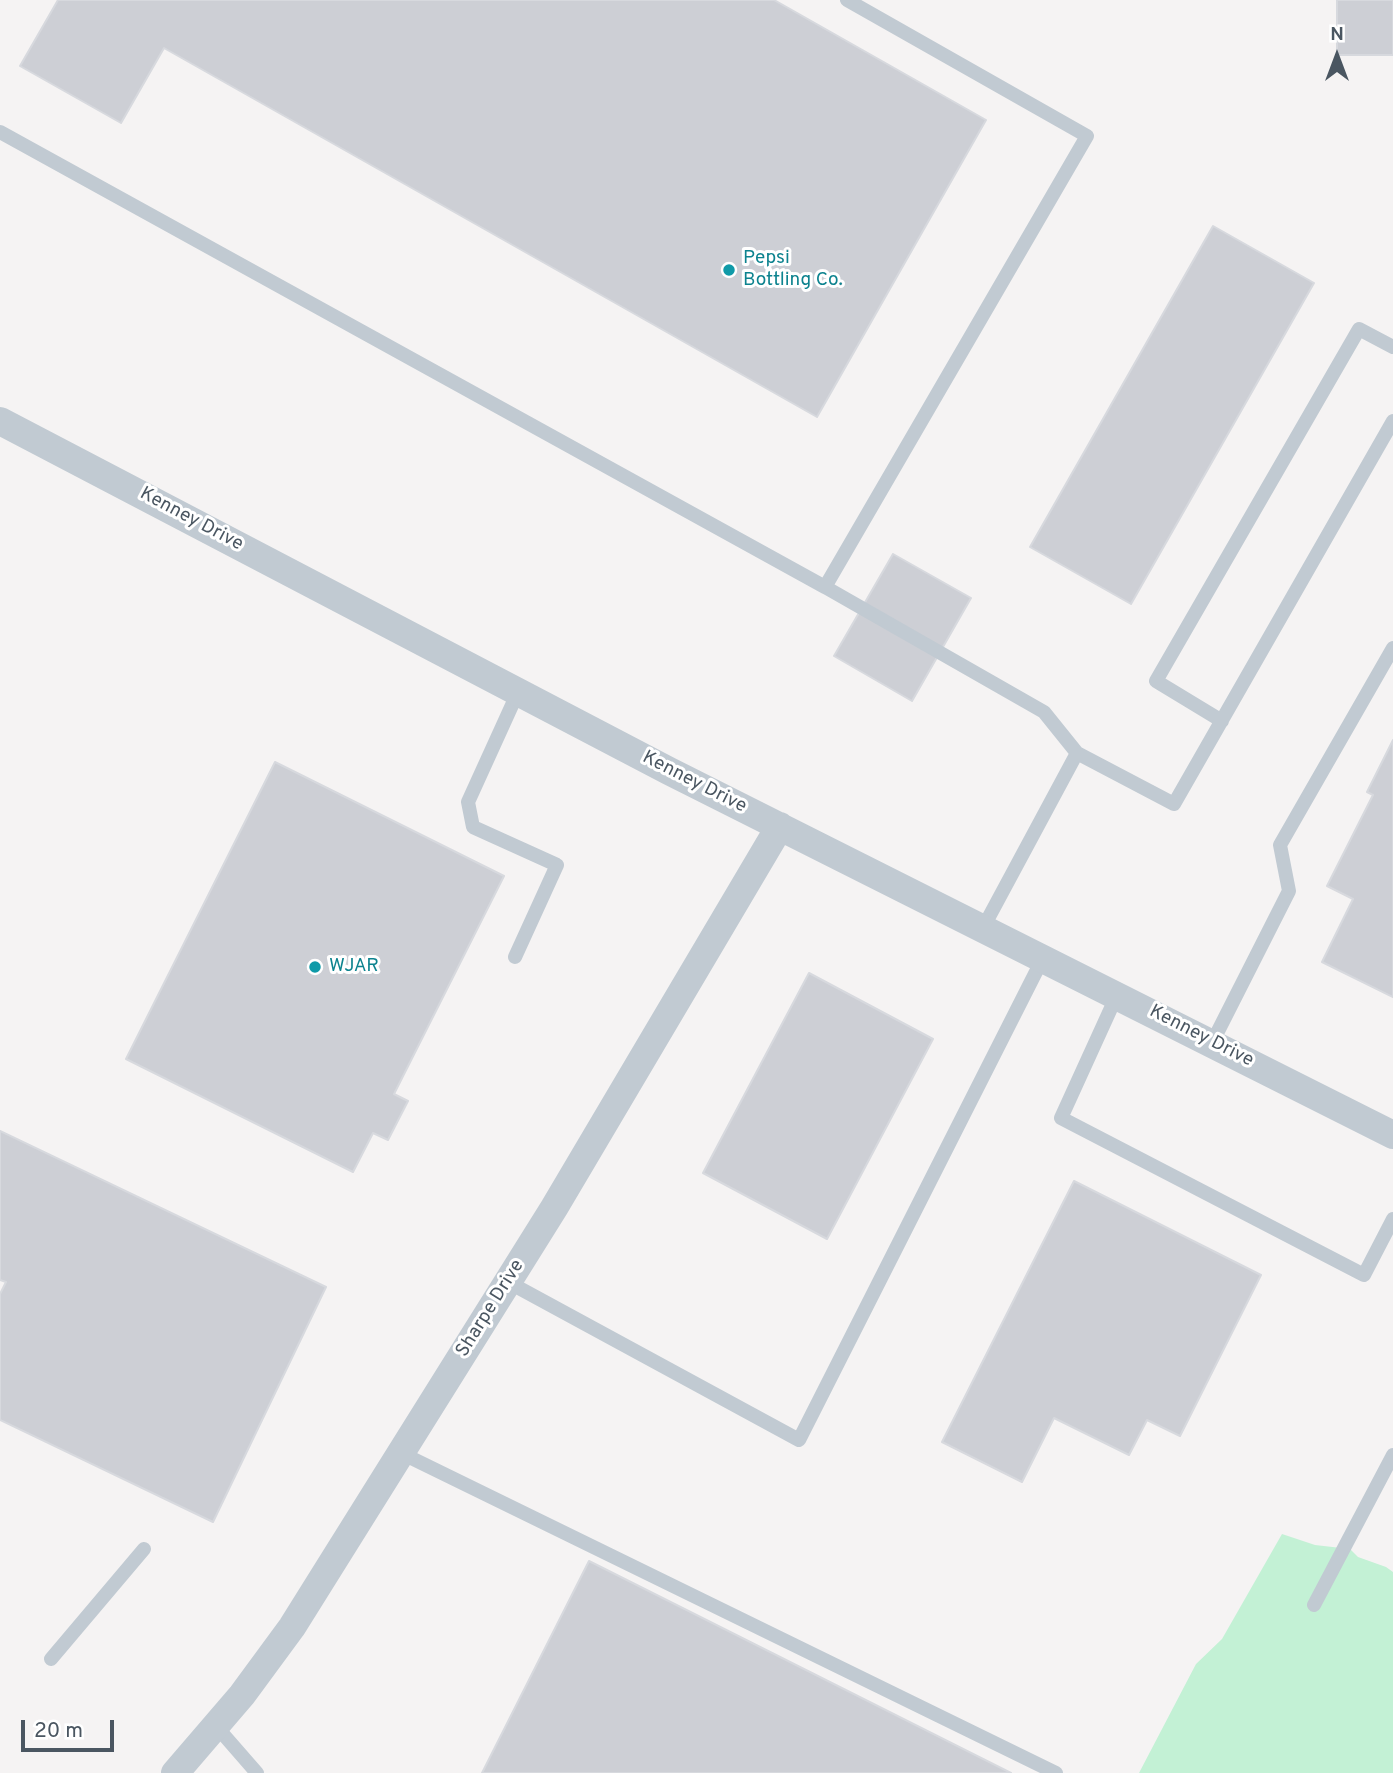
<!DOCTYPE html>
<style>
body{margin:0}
#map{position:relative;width:1393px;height:1773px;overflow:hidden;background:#f5f3f3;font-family:Overpass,sans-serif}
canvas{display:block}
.north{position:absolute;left:1302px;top:21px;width:70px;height:70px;-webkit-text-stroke:5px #fff;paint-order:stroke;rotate:0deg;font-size:19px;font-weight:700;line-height:28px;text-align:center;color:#4a5661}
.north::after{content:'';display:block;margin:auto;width:24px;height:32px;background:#4a5661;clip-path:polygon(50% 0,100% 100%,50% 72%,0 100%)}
.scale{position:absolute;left:21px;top:1720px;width:93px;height:32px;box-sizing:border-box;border:4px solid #4a5661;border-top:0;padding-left:9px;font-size:21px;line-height:24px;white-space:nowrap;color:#4a5661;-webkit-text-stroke:5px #fff;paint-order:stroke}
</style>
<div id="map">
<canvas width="1393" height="1773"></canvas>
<div class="north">N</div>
<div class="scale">20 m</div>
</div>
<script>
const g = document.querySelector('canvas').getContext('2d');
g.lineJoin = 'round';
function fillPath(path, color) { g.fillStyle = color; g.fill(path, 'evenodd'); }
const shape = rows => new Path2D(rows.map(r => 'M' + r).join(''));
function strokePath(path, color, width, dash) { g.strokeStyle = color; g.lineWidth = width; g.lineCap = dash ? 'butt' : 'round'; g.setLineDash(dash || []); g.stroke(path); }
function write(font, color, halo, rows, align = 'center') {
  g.font = font + ' Overpass,sans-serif'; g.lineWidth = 6; g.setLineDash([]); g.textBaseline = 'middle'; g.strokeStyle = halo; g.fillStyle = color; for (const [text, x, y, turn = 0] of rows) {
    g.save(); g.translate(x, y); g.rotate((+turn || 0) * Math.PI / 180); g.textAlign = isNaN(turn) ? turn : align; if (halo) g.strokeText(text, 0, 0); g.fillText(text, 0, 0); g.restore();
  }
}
const green = shape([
 [1282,1534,1315,1545,1350,1549,1358,1557,1386,1567,1393,1572,1393,1773,1139,1773,1196,1664,1222,1639]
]);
const building = shape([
 [58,0,774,0,986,120,817,417,164,48,121,123,20,66,58,0],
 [1337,0,1393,0,1393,55,1337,55,1337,0],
 [1213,226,1314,283,1131,604,1030,547,1213,226],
 [893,554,971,598,912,701,834,656,893,554],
 [1393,740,1393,997,1322,962,1353,899,1327,886,1373,795,1367,792,1393,740],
 [275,762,504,876,394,1094,408,1101,388,1140,373,1133,353,1172,126,1059,275,762],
 [809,973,933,1039,827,1239,703,1173,809,973],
 [0,1131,326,1287,213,1522,0,1420,0,1294,6,1282,0,1280,0,1131],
 [1074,1181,1261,1275,1180,1436,1147,1420,1129,1455,1054,1418,1022,1482,942,1442,1074,1181],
 [589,1561,1011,1773,482,1773,589,1561]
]);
const lane = shape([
 [0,132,825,587,1087,136,847,0],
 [825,587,1044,712,1077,753],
 [1222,721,1156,681,1359,329,1393,347],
 [983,928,1077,753,1174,804,1393,421],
 [515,957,557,865,473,827,468,802,518,692],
 [1117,995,1061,1118,1364,1275,1393,1219],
 [1212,1043,1289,891,1280,845,1393,648],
 [508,1282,799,1440,1043,958],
 [401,1453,1056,1773],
 [1314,1605,1393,1455],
 [51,1659,144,1549],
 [216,1726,257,1773]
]);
const street = shape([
 [0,421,669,771,1393,1135],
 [175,1773,242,1695,292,1627,554,1208,780,826]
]);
const markers = [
 [729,270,7,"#0f9aa8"],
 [315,967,7,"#0f9aa8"]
];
const cultureNames = [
 ["Pepsi",743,259],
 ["Bottling Co.",743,281],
 ["WJAR",329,967]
];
const streetNames = [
 ["Kenney Drive",191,520,28],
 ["Kenney Drive",694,783,27],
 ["Kenney Drive",1201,1037,27],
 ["Sharpe Drive",491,1309,-58]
];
fillPath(green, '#c3f1d5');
fillPath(building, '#cdcfd5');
strokePath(building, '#d7d9de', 2);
strokePath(lane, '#c1cad2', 14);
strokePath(street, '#c1cad2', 28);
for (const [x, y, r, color] of markers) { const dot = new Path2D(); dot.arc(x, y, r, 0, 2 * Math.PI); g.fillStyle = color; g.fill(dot); strokePath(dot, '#fff', 2.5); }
write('19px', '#0d838f', '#fff', cultureNames, 'left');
write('19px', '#4a5661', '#fff', streetNames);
</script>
